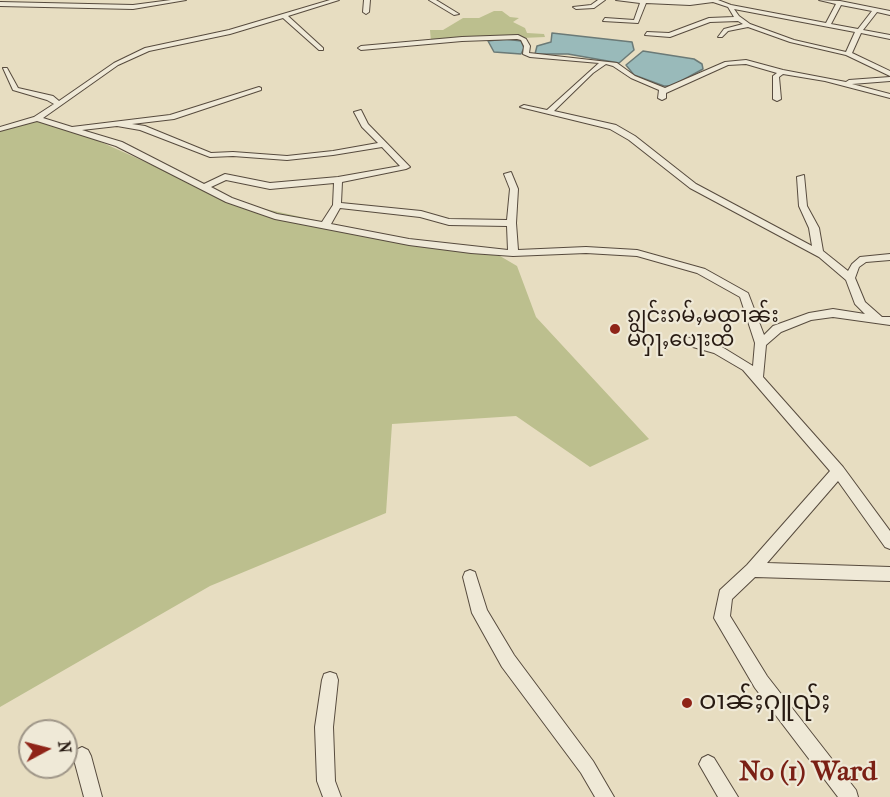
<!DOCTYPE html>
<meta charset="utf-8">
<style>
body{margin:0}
#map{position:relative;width:890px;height:797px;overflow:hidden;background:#e7ddc1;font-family:"IM FELL French Canon",serif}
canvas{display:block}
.north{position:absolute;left:18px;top:719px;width:60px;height:60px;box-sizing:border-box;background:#efe9d7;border:2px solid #9f9688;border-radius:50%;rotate:83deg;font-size:16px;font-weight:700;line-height:24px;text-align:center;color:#271a12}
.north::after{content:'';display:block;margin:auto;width:21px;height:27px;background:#8f2418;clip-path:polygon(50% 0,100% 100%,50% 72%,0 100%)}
</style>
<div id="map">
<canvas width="890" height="797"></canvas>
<div class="north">N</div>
</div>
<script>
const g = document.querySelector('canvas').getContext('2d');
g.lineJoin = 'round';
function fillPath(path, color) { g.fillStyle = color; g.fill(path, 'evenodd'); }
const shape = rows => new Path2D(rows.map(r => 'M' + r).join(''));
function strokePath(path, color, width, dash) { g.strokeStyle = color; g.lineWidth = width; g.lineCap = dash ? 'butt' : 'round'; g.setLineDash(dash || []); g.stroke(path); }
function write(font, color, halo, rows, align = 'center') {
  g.font = font + ' "IM FELL French Canon","Noto Sans Myanmar",serif'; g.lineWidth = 4.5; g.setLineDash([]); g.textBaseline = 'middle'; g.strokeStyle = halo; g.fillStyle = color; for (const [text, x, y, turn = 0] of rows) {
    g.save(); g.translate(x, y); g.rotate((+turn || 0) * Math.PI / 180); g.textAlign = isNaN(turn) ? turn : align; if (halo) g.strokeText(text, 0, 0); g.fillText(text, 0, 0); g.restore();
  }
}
const green = shape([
 [494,11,502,11,510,17,519,18,513,22,525,28,527,33,544,34,545,37,431,42,430,30,443,30,463,18,479,18],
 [35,117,70,128,234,202,431,246,500,256,517,266,536,317,649,439,590,467,516,416,392,424,386,513,210,586,0,707,0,129]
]);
const water = shape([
 [552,33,632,42,634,50,619,63,568,54,535,54,537,46,551,42,552,33],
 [505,39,521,41,524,48,521,54,494,52,488,41,505,39],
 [643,51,694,59,702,64,703,69,672,86,664,86,634,75,626,65,643,51]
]);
const minor = shape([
 [171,0,186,0,133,9,0,6,0,2,133,5,171,0],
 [330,0,339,0,288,16,323,48,323,50,319,50,283,18,230,34,149,51,118,65,43,118,72,127,170,115,259,87,261,88,261,90,174,119,132,124,145,126,211,153,233,152,287,156,333,151,378,143,362,127,354,112,361,110,368,124,410,167,406,169,342,182,341,203,421,211,449,219,507,220,510,189,504,174,511,172,518,189,516,223,518,250,586,247,637,250,705,269,748,293,764,335,773,326,809,313,833,309,865,314,855,304,846,280,819,257,690,188,629,140,610,129,520,107,524,105,547,110,599,63,530,57,523,54,524,46,521,40,517,39,462,41,361,50,358,48,361,46,462,37,518,35,526,39,530,46,529,53,617,63,635,76,665,88,725,62,746,60,783,70,846,82,849,80,890,77,890,81,852,84,890,94,890,98,825,81,783,74,779,77,781,99,777,101,773,99,773,76,777,73,746,64,728,65,666,93,666,98,662,100,658,98,659,90,631,78,613,66,606,64,593,73,554,111,616,125,635,136,696,184,812,246,809,228,799,206,797,177,804,175,807,206,819,228,823,251,848,271,852,264,860,257,890,254,890,260,866,262,859,267,855,278,865,302,882,317,890,317,890,325,833,317,811,320,781,332,766,345,763,377,843,467,890,531,890,549,885,547,838,481,767,563,890,567,890,581,755,577,732,599,730,616,767,676,856,790,858,797,838,797,755,688,714,618,720,590,747,565,830,471,743,370,714,353,679,343,677,340,683,336,722,347,753,366,755,343,740,297,697,273,637,256,586,253,513,256,471,253,409,245,275,219,226,202,116,146,37,121,0,131,0,127,34,117,54,104,47,100,13,90,3,68,7,68,18,88,53,96,59,101,114,63,145,48,229,30,330,0],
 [117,126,140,130,210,157,233,156,287,160,333,155,382,147,400,166,338,177,270,183,225,174,204,184,122,142,82,130,117,126],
 [226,180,270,189,334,183,333,205,322,222,277,214,232,198,211,187,226,180],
 [340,208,420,217,449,225,507,226,508,250,409,239,331,224,340,208],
 [364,0,370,0,369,12,366,14,363,12,364,0],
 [429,0,436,0,459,14,454,15,429,0],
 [598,0,605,0,594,8,576,9,573,7,591,5,598,0],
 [616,0,718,0,731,5,826,23,836,4,819,0,840,1,890,11,890,15,877,12,863,30,890,35,890,39,861,33,852,53,890,71,890,76,846,55,790,42,748,27,728,31,722,37,718,37,724,29,743,24,738,21,710,22,670,37,645,35,647,32,669,33,709,18,734,17,728,7,713,2,690,5,646,3,638,23,603,21,605,18,634,20,640,3,616,0],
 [841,5,872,11,858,29,831,24,841,5],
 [734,9,855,32,846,52,794,40,750,24,739,16,734,9],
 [470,570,475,572,487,610,514,655,593,761,614,797,595,797,581,773,502,667,472,613,463,577,465,572,470,570],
 [330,672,336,674,338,680,333,727,335,781,341,797,323,797,317,781,315,727,322,680,324,674,330,672],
 [82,747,88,750,91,756,102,797,84,797,73,756,76,750,82,747],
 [708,755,714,758,738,797,718,797,699,764,702,758,708,755]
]);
const markers = [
 [615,329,6,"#8f2418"],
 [687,703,6,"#8f2418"]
];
const poiNames = [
 ["ၵျွင်းၵမ်ႇမထၢၼ်း",627,317],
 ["မႁႃႇပေႃးထိ",627,341]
];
const nearPoinames = [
 ["ဝၢၼ်ႈႁူၺ်ႈ",699,703]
];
const nearQuarternames = [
 ["No (1) Ward",808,773]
];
fillPath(green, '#bcbf8e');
fillPath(water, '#99baba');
strokePath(water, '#6b7a77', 1.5);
strokePath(minor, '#574b3e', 2);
fillPath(minor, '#efe9d7');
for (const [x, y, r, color] of markers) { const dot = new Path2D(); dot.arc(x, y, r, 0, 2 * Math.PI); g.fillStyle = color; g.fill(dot); strokePath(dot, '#efe9d7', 2); }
write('21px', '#271a12', '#efe9d7', poiNames, 'left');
write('26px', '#271a12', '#efe9d7', nearPoinames, 'left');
write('bold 28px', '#7a1f14', '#efe9d7', nearQuarternames);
</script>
